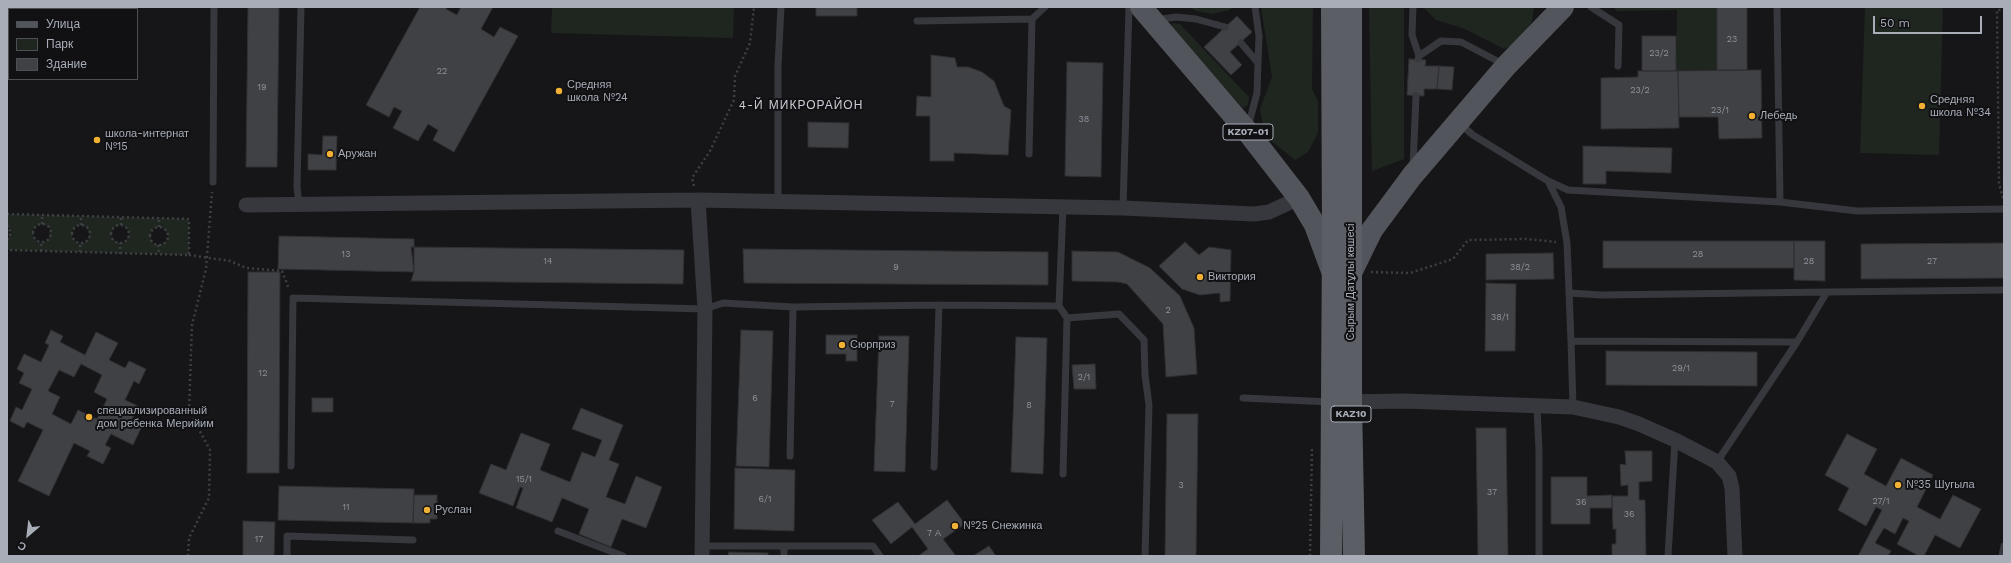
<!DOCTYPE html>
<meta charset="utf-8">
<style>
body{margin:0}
#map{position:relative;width:2011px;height:563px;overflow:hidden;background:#161618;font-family:"Work Sans",sans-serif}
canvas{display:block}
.frame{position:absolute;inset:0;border:8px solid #a8adb8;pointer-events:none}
.legend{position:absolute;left:8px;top:8px;width:130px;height:72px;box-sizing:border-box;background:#111113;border:1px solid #4d4f55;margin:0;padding:5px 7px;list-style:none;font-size:12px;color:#a8adb8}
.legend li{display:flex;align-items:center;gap:8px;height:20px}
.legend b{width:20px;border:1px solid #4d4f55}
.north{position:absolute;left:8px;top:515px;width:40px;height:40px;-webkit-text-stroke:3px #111113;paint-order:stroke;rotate:208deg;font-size:11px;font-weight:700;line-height:16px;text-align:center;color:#a8adb8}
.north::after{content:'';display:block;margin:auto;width:14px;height:18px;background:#a8adb8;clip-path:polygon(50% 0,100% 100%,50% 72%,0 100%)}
.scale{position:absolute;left:1873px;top:16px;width:109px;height:18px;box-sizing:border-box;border:2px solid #a8adb8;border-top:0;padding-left:5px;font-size:12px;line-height:14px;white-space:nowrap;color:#a8adb8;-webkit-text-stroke:3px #111113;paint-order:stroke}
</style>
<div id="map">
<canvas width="2011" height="563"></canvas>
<div class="frame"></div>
<ul class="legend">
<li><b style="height:5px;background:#53555c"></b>Улица</li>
<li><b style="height:11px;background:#1e261f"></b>Парк</li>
<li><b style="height:11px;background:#404145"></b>Здание</li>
</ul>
<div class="north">С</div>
<div class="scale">50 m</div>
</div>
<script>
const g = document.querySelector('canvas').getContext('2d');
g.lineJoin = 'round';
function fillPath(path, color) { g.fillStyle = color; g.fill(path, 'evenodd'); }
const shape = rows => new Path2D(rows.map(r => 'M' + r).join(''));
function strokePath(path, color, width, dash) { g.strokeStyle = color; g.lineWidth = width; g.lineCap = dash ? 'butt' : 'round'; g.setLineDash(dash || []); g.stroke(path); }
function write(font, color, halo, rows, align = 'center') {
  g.font = font + ' "Work Sans",sans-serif'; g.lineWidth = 4; g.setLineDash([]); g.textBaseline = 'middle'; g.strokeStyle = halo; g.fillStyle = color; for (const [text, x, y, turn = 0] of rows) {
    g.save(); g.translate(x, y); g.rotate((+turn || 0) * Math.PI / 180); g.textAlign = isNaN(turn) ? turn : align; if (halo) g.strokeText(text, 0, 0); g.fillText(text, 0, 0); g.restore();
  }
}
const green = shape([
 [552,7,734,7,733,38,551,33],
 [1190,7,1233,7,1230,10,1211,14,1196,11],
 [1261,7,1313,7,1312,89,1318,101,1318,133,1308,152,1295,160,1265,136,1260,109,1272,77],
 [1369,7,1404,7,1404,159,1372,171],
 [1423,7,1534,7,1532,21,1520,42,1504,49,1465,29,1436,20],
 [1614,7,1717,7,1717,70,1676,71,1677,10,1616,11],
 [1865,7,1943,7,1939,155,1860,153],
 [1172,23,1180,24,1249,97,1248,105,1243,108,1170,30],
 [7,214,189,219,189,255,7,250,7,240,11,233,7,225],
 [39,225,45,225,50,229,49,238,44,242,38,242,33,236,34,228],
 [78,225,86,227,89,233,88,239,83,243,77,243,72,237,73,229],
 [121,225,126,227,129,235,125,242,120,243,112,239,111,233,115,227],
 [159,227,164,229,168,237,166,242,158,245,153,243,150,235,153,229]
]);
const building = shape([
 [7,7,44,7,42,9,9,9,9,20,7,19,7,7],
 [248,7,279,7,277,167,246,167,248,7],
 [420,7,447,7,446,9,457,15,461,7,493,7,481,29,494,37,500,27,518,36,454,152,433,140,438,130,428,124,418,141,393,128,402,111,394,107,389,117,366,105,420,7],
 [816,7,857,7,857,16,816,16,816,7],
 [1717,7,1747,7,1747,70,1717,70,1717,7],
 [1237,16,1252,32,1230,52,1242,65,1231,75,1204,47,1237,16],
 [1642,36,1676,36,1676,71,1642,71,1642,36],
 [931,55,955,58,957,67,968,67,982,72,994,81,1004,106,1011,110,1008,155,954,153,954,161,930,161,930,116,916,116,917,96,931,97,931,55],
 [1409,59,1426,60,1425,66,1439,66,1437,89,1424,89,1424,96,1407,95,1409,59],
 [1067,62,1103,63,1101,177,1065,176,1067,62],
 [1439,66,1454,67,1452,90,1437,89,1439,66],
 [1761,70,1762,138,1719,139,1718,117,1679,117,1678,71,1761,70],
 [1638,71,1678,71,1679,128,1601,129,1601,78,1638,77,1638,71],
 [808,122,849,123,848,148,808,147,808,122],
 [323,136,337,136,336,170,308,170,308,154,322,155,323,136],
 [1583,146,1672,148,1671,173,1606,171,1606,184,1583,184,1583,146],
 [279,236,414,239,414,272,278,269,279,236],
 [1603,241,1794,241,1794,268,1603,268,1603,241],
 [1794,241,1825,241,1825,281,1794,280,1794,241],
 [1185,242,1199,255,1209,247,1231,250,1230,301,1220,302,1220,293,1200,295,1182,289,1159,266,1185,242],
 [2004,243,2004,278,1861,279,1861,244,2004,243],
 [411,247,684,250,683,284,411,281,414,272,411,247],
 [743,249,1048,252,1048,285,744,283,743,249],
 [1072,251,1118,252,1150,268,1180,296,1194,328,1197,374,1166,377,1163,324,1127,284,1118,282,1072,281,1072,251],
 [1553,253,1554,279,1486,280,1486,254,1553,253],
 [248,272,280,272,279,473,247,473,248,272],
 [1486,283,1516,284,1515,351,1485,351,1486,283],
 [51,330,63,336,60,342,85,355,96,332,118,343,109,360,125,368,129,361,146,369,139,384,134,381,125,400,138,406,132,419,143,424,133,445,111,434,105,445,111,448,103,464,87,456,90,451,74,443,49,496,18,481,43,430,27,422,24,428,10,421,16,407,22,410,32,389,19,383,24,373,17,369,24,354,41,362,49,345,45,343,51,330],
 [81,364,102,375,94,392,107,399,97,419,78,410,71,424,52,414,60,397,48,391,59,370,74,377,81,364],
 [741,330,773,331,769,467,736,466,741,330],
 [826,335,857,335,857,361,846,361,846,354,826,354,826,335],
 [879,336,909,336,905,472,874,471,879,336],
 [1016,337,1047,338,1043,474,1011,472,1016,337],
 [1606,351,1757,352,1757,386,1606,385,1606,351],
 [1095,364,1096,389,1074,389,1072,365,1095,364],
 [312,398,333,398,333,412,312,412,312,398],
 [581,408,623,425,609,460,619,464,606,497,625,504,636,476,662,487,646,528,622,519,611,547,579,534,589,509,562,498,552,522,516,508,523,488,520,487,513,506,479,493,491,464,506,470,521,433,550,444,540,470,570,482,582,452,595,457,602,440,572,429,581,408],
 [1167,414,1198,414,1196,556,1165,556,1167,414],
 [1476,428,1506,428,1508,556,1478,556,1476,428],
 [1847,434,1877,449,1864,474,1886,486,1901,458,1933,475,1917,507,1940,519,1953,495,1981,509,1960,548,1935,535,1924,556,1919,556,1897,544,1909,521,1903,518,1895,534,1884,528,1875,543,1891,551,1888,556,1858,556,1882,510,1876,507,1866,526,1838,510,1849,488,1825,475,1847,434],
 [1625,451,1652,451,1652,481,1639,482,1639,500,1645,500,1646,556,1612,556,1612,544,1616,544,1616,529,1613,529,1612,496,1628,496,1628,485,1621,486,1620,464,1626,465,1625,451],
 [735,468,795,470,794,531,734,529,735,468],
 [1551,477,1587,477,1587,496,1612,495,1612,508,1590,508,1590,524,1551,524,1551,477],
 [279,486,414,489,413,523,278,520,279,486],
 [414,495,437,495,437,519,430,519,430,523,413,523,414,495],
 [947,500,965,524,943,539,956,556,918,556,928,549,912,527,891,544,872,520,898,502,915,524,947,500],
 [243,521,275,522,274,556,243,556,243,521],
 [989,546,996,556,973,556,989,546],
 [729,552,768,553,768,556,728,556,729,552]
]);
const path = shape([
 [694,186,692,178,710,151,734,100,735,76,750,43,754,7],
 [2003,198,1999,184,1997,10,2004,10],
 [7,214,189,219,189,255,7,250],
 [42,224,42,215],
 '33 233a9 9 0 1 1 18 0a9 9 0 1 1-18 0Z',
 [7,225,11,233,7,240],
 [81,225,81,216],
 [121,225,121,217],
 '72 234a9 9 0 1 1 18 0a9 9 0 1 1-18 0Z',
 '111 234a9 9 0 1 1 18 0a9 9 0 1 1-18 0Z',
 [159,227,159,218],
 '150 236a9 9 0 1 1 18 0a9 9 0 1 1-18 0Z',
 [158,245,159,254],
 [41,251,41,242],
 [80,252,80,243],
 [120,254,120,243],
 [189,255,230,261,246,268,282,271,289,289],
 [1371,272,1410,273,1453,259,1468,240,1526,239,1556,242],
 [188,556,189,538,209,498,210,450,189,411,192,325,206,269,212,192],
 [1310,556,1312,447]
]);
const service = shape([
 [1255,7,1259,36,1258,63],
 [1413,7,1412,35,1419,56,1418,59],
 [1591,7,1619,25,1618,66],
 [1777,7,1780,202],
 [1156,20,1176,17,1196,19,1225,27],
 [917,21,1032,19,1045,7],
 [1241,43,1258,63,1257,93,1248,127],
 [1419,56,1441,41,1461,42,1505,65],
 [1459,123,1473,135,1548,181,1568,190,1780,202,1857,211,2004,209],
 [1029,154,1032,19],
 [1413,166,1416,96],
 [1548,181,1561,207,1567,243,1571,341],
 [213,182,214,7],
 [778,201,778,66,781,7],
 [299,204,297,187,301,7],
 [1123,208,1129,7],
 [1570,293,1601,295,1827,292],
 [1059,306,1067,318,1063,474],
 [1067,318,1119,314,1144,340,1145,375,1149,405,1145,556],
 [1243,398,1331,402],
 [1537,406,1539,451,1539,556],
 [1573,407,1571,341,1797,342,1827,292,2004,290],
 [790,456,793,307],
 [1717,462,1797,342],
 [291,466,293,298,705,309,723,303,793,307,939,305,1059,306,1063,207],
 [934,467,939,305],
 [558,531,623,556],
 [702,546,873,546,880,556],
 [287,556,287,536,413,540],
 [784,556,784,546],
 [1668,556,1675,440],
 [2002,556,2004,546]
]);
const minor = shape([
 [698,200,705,309,702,556],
 [246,205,698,200,1123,208,1254,214,1269,212,1299,198],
 [1343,402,1404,401,1573,407,1619,417,1639,424,1675,440,1717,462,1729,476,1732,488,1735,556]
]);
const primary = shape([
 [1141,7,1247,131,1299,198,1315,225,1332,271],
 [1352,271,1372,230,1412,176,1506,66,1563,7]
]);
const trunk = shape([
 [1351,7,1351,402,1354,556],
 [1331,556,1333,236,1332,7]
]);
const markers = [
 [559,91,4,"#f2b134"],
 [1922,106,4,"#f2b134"],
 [1752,116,4,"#f2b134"],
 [97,140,4,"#f2b134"],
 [330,154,4,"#f2b134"],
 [1200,277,4,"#f2b134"],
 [842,345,4,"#f2b134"],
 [89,417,4,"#f2b134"],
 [1898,485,4,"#f2b134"],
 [427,510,4,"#f2b134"],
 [955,526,4,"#f2b134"]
];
const numberNames = [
 ["23",1732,39],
 ["23/2",1659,53],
 ["22",442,71],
 ["19",262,87],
 ["23/2",1640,90],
 ["23/1",1720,110],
 ["38",1084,119],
 ["13",346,254],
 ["28",1698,254],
 ["14",548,261],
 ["28",1809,261],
 ["27",1932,261],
 ["9",896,267],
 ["38/2",1520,267],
 ["2",1168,310],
 ["38/1",1500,317],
 ["29/1",1681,368],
 ["12",263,373],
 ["2/1",1084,377],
 ["6",755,398],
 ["7",892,404],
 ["8",1029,405],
 ["15/1",524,479],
 ["3",1181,485],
 ["37",1492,492],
 ["6/1",765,499],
 ["27/1",1881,501],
 ["36",1581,502],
 ["11",346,507],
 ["36",1629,514],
 ["7 А",934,533],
 ["17",259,539]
];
const shields = [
 [1248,132,50],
 [1351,414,40]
];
const shieldNames = [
 ["KZ07-01",1248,132],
 ["KAZ10",1351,414]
];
const poiNames = [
 ["Средняя",567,85],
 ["школа №24",567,98],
 ["Средняя",1930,100],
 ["школа №34",1930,113],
 ["Лебедь",1760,116],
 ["школа-интернат",105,134],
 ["№15",105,147],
 ["Аружан",338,154],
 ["Виктория",1208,277],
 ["Сюрприз",850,345],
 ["специализированный",97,411],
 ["дом ребенка Мерийим",97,424],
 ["№35 Шугыла",1906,485],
 ["Руслан",435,510],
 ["№25 Снежинка",963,526]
];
const streetNames = [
 ["Сырым Датұлы көшесі",1351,282,-90]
];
const neighbourhoodNames = [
 ["4-Й МИКРОРАЙОН",801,105]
];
fillPath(green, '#1e261f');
fillPath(building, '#404145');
strokePath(building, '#303034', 1);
strokePath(path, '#3d3f44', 2.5, [2, 3]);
strokePath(service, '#37383d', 7);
strokePath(minor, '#37383d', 15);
strokePath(primary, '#53555c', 22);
strokePath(trunk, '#5b5e65', 22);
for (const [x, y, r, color] of markers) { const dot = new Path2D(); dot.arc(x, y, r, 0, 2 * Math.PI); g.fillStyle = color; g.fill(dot); strokePath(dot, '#111113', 1.5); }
write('9px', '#8e929b', null, numberNames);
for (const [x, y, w] of shields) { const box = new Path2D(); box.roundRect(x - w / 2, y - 8, w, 16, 3); g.fillStyle = '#111113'; g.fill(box); strokePath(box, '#a8adb8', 1); }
write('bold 10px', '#a8adb8', null, shieldNames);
write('11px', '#a8adb8', '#111113', poiNames, 'left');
write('11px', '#a8adb8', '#111113', streetNames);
g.letterSpacing = '1px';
write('12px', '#c9ccd4', '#111113', neighbourhoodNames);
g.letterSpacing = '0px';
</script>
